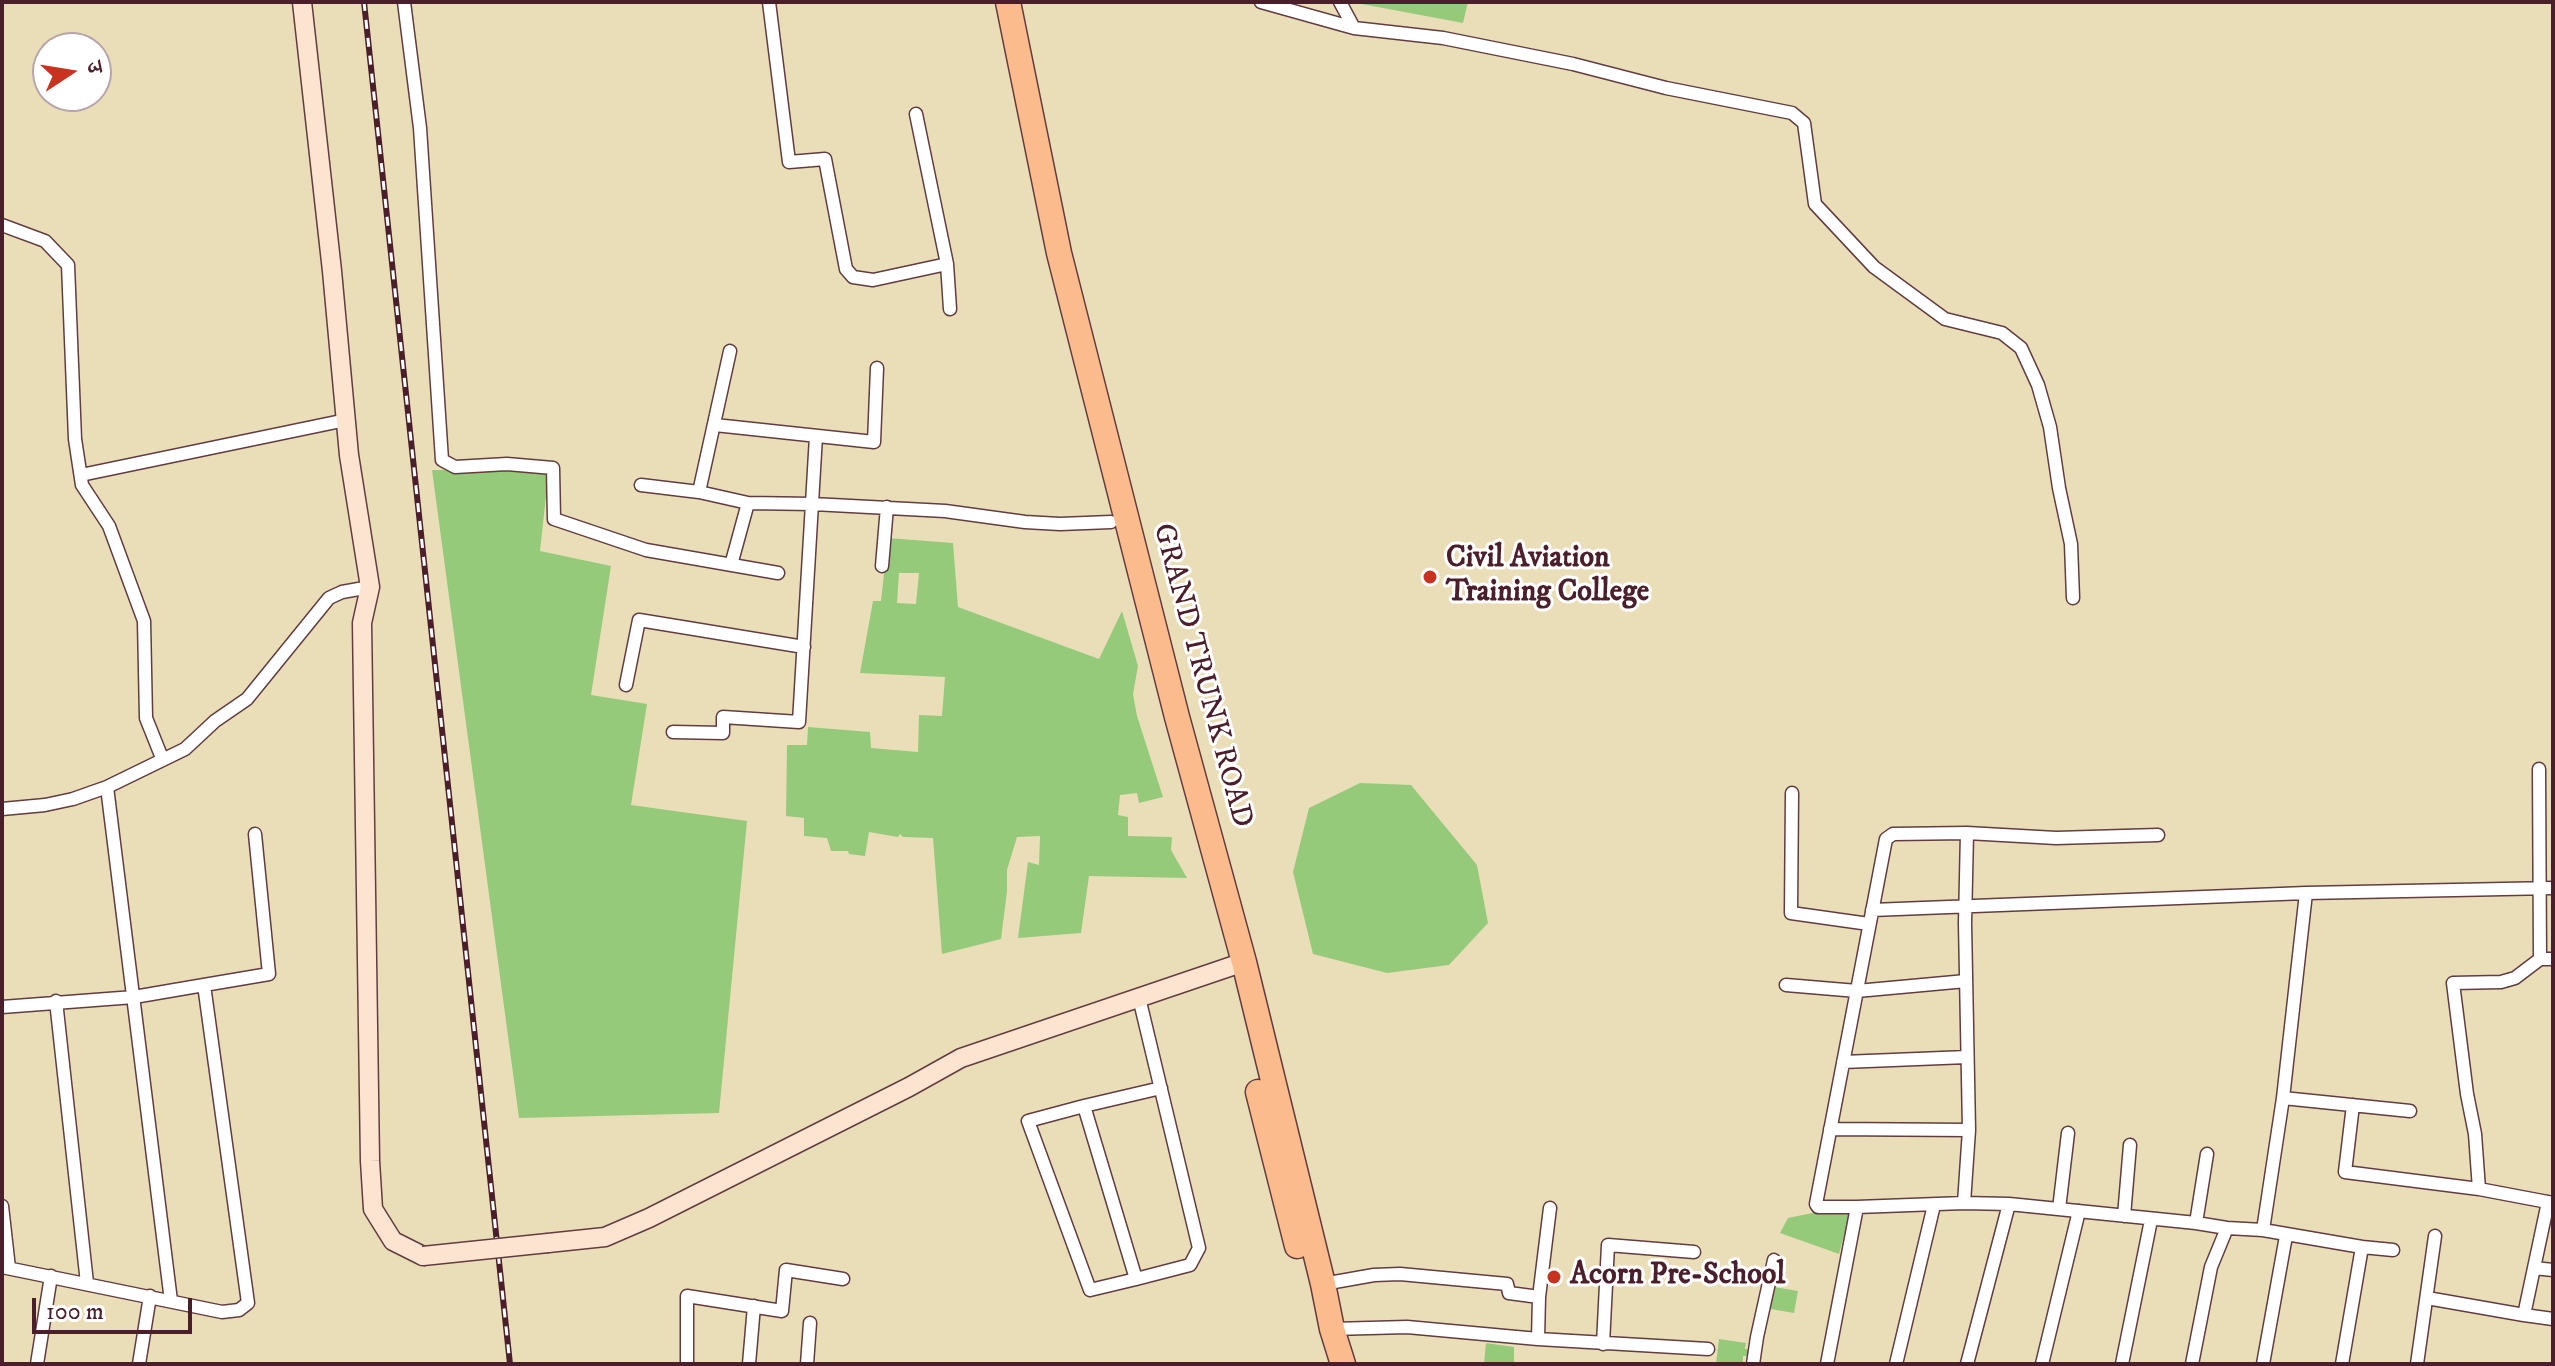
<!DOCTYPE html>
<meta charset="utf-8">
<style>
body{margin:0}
#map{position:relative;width:2555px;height:1366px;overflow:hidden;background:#eadeb9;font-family:"IM FELL DW Pica","Noto Serif Devanagari",serif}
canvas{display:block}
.frame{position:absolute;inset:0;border:4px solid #4a1f2b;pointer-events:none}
.north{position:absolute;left:32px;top:32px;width:80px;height:80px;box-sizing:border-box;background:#fff;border:2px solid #b7a5aa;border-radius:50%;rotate:78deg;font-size:22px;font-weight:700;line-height:32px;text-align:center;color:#4a1f2b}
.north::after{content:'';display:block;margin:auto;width:28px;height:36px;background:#c8321e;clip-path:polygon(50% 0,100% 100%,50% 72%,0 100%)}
.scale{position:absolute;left:32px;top:1298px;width:160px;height:36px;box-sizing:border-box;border:4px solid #4a1f2b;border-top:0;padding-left:10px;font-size:24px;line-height:28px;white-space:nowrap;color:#4a1f2b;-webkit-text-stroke:6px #fff;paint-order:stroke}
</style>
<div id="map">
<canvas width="2555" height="1366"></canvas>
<div class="frame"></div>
<div class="north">उ</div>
<div class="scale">100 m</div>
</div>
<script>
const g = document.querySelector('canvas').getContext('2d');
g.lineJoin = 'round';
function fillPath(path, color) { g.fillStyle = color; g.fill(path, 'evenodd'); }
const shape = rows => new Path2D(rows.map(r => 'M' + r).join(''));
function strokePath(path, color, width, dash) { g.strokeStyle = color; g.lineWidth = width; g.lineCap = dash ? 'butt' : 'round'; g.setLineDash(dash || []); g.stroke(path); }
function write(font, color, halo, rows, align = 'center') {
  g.font = font + ' "IM FELL DW Pica",serif'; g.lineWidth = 6; g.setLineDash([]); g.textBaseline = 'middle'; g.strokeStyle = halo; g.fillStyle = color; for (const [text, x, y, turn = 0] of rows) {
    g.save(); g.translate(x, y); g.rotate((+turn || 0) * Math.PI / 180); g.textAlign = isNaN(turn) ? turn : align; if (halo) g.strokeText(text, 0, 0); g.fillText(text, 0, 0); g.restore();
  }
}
const green = shape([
 [1351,2,1468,2,1463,23],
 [549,469,540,551,611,566,591,695,647,704,631,805,747,821,719,1113,519,1118,432,470],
 [888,538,953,543,958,607,1099,659,1122,611,1138,666,1133,694,1137,716,1163,797,1139,803,1137,793,1120,795,1118,815,1128,817,1128,836,1172,837,1171,850,1187,878,1089,876,1081,933,1018,938,1028,862,1039,865,1040,836,1017,837,1007,870,1007,891,1001,939,942,954,933,838,903,837,900,834,898,837,869,832,865,856,849,854,848,851,831,851,827,838,804,836,804,818,786,816,787,745,807,745,808,727,870,732,871,748,918,752,919,715,942,716,945,677,860,673,873,601,881,601],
 [899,573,919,573,916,604,897,603],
 [1360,783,1411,785,1477,865,1488,923,1449,965,1387,973,1313,954,1293,872,1309,808],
 [1852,1205,1839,1254,1780,1233,1788,1218],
 [1768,1286,1798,1291,1794,1313,1765,1308],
 [1719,1339,1746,1343,1745,1349,1750,1349,1749,1356,1743,1356,1743,1363,1745,1364,1716,1364],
 [1486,1343,1514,1347,1514,1364,1484,1364]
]);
const street = shape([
 [404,2,420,128,442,460,455,467,507,464,553,468,554,519,646,550,778,573],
 [769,2,789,162,825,159,846,269,853,277,873,280,947,264],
 [1261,2,1354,28,1443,38,1573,64,1666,88,1792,113,1804,123,1815,204,1874,267,1945,319,2002,333,2021,348,2038,385,2050,427,2059,488,2071,544,2073,598],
 [1340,2,1354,28],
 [916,114,947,264,950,309],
 [2,225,45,241,68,265,75,439,82,485,109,526,144,621,146,718,162,758],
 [715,425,874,442,877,368],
 [81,475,346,420],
 [641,485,699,492,748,503,813,504,945,511,1025,522,1060,524,1111,522],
 [699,492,730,351],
 [731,565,748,503],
 [882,566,887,507],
 [626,685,639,620,804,647],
 [673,732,723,733,723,717,799,722,816,436],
 [2539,769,2540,959,2553,959],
 [107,787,171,1301],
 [1792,793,1791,913,1869,924],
 [2,809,45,805,73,799,107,787,185,749,215,721,247,699,329,598,342,592,370,587],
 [1872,910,2306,893,2553,888],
 [204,985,269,974,255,834],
 [1786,985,1857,991,1966,981],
 [1139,998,1141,1006,1199,1248,1190,1265,1136,1279,1084,1106,1161,1088],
 [56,1001,87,1283],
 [2,1007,134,997,204,985,248,1303,239,1310,222,1312,2,1267],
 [1843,1062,1967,1057],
 [2283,1098,2410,1111],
 [2353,1105,2345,1172,2479,1189,2553,1203],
 [1084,1106,1028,1121,1090,1290,1136,1279],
 [1830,1129,1969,1130],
 [2479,1189,2475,1134,2467,1094,2453,983,2501,982,2515,978,2540,959],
 [1964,1203,1969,1130,1965,923,1967,833],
 [2,1206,9,1268],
 [1857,1207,1818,1207,1816,1204,1886,839,1893,834,1967,833,2056,838,2158,835],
 [2059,1209,2068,1133],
 [2124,1216,2130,1145],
 [2196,1223,2207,1154],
 [2263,1230,2283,1098,2306,893],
 [2362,1247,2393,1250],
 [2534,1268,2553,1270],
 [1323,1284,1374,1275,1400,1274,1507,1284,1509,1293,1539,1297],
 [2427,1298,2524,1315,2548,1202],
 [2524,1315,2553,1319],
 [1332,1329,1407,1327,1538,1339,1708,1349],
 [1538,1339,1539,1297,1550,1208],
 [1603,1344,1608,1245,1694,1252],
 [37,1364,51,1276],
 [139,1364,150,1296],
 [687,1364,687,1296,782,1311,786,1270,843,1279],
 [749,1364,754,1306],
 [807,1364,810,1323],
 [1753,1364,1757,1337,1774,1260],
 [1827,1364,1857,1207,1964,1203,2009,1204,2196,1223,2227,1228,2263,1230,2362,1247,2342,1364],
 [1896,1364,1934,1205],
 [1967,1364,2009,1204],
 [2042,1364,2079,1211],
 [2122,1364,2151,1220],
 [2192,1364,2211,1267,2227,1228],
 [2263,1364,2286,1236],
 [2417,1364,2435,1236]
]);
const secondary = shape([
 [302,2,332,271,349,455,370,587,362,623,370,1161,373,1209,393,1241,423,1256],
 [548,1243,605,1237,649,1218,909,1087,961,1058,1244,962]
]);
const highway = shape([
 [1008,2,1059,253,1177,717,1244,962,1323,1284,1332,1329,1343,1364],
 [1258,1092,1297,1246]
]);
const rail = shape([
 [364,2,510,1364]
]);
const secondaryBridge = shape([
 [423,1256,548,1243]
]);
const markers = [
 [1430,577,8,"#c8321e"],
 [1554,1277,8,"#c8321e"]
];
const poiNames = [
 ["Civil Aviation",1446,560],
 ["Training College",1446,594],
 ["Acorn Pre-School",1570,1277]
];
const streetNames = [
 ["GRAND TRUNK ROAD",1201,676,75]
];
fillPath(green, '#96ca7b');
strokePath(street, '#623c40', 15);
strokePath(secondary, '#623c40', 21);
strokePath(highway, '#623c40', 27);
strokePath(street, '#fff', 12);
strokePath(secondary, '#fde4d1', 18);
strokePath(highway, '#fbbb8c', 24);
strokePath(rail, '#4a1f2b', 6);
strokePath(rail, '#fff', 3, [9]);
strokePath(secondaryBridge, '#623c40', 21, []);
strokePath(secondaryBridge, '#fde4d1', 18);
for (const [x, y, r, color] of markers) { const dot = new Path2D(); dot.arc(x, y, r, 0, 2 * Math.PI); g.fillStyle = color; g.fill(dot); strokePath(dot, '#fff', 3); }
write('bold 30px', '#4a1f2b', '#fff', poiNames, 'left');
write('30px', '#4a1f2b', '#fff', streetNames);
</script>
